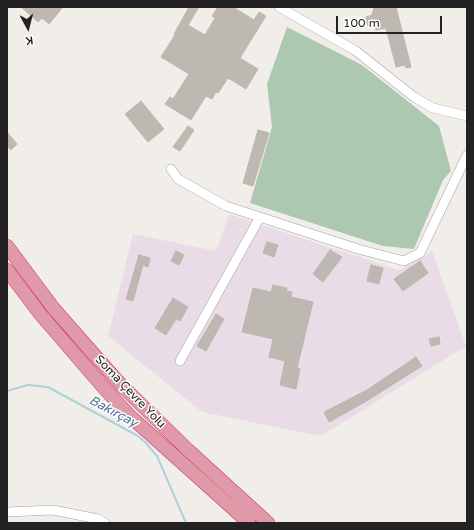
<!DOCTYPE html>
<meta charset="utf-8">
<style>
body{margin:0}
#map{position:relative;width:474px;height:530px;overflow:hidden;background:#f1eeea;font-family:"Varela Round",sans-serif}
canvas{display:block}
.frame{position:absolute;inset:0;border:8px solid #222;pointer-events:none}
.north{position:absolute;left:8px;top:8px;width:40px;height:40px;-webkit-text-stroke:3px #fff;paint-order:stroke;rotate:173deg;font-size:11px;font-weight:700;line-height:16px;text-align:center;color:#222}
.north::after{content:'';display:block;margin:auto;width:14px;height:18px;background:#222;clip-path:polygon(50% 0,100% 100%,50% 72%,0 100%)}
.scale{position:absolute;left:336px;top:16px;width:106px;height:18px;box-sizing:border-box;border:2px solid #222;border-top:0;padding-left:5px;font-size:12px;line-height:14px;white-space:nowrap;color:#222;-webkit-text-stroke:3px #fff;paint-order:stroke}
</style>
<div id="map">
<canvas width="474" height="530"></canvas>
<div class="frame"></div>
<div class="north">K</div>
<div class="scale">100 m</div>
</div>
<script>
const g = document.querySelector('canvas').getContext('2d');
g.lineJoin = 'round';
function fillPath(path, color) { g.fillStyle = color; g.fill(path, 'evenodd'); }
const shape = rows => new Path2D(rows.map(r => 'M' + r).join(''));
function strokePath(path, color, width, dash) { g.strokeStyle = color; g.lineWidth = width; g.lineCap = dash ? 'butt' : 'round'; g.setLineDash(dash || []); g.stroke(path); }
function write(font, color, halo, rows, align = 'center') {
  g.font = font + ' "Varela Round",sans-serif'; g.lineWidth = 3; g.setLineDash([]); g.textBaseline = 'middle'; g.strokeStyle = halo; g.fillStyle = color; for (const [text, x, y, turn = 0] of rows) {
    g.save(); g.translate(x, y); g.rotate((+turn || 0) * Math.PI / 180); g.textAlign = isNaN(turn) ? turn : align; if (halo) g.strokeText(text, 0, 0); g.fillText(text, 0, 0); g.restore();
  }
}
const industrial = shape([
 [229,214,399,270,432,251,466,346,321,436,202,412,108,336,133,234,216,251]
]);
const cemetery = shape([
 [287,27,362,65,439,126,451,171,443,180,414,249,383,246,250,203,272,127,267,84]
]);
const stream = shape([
 [7,391,28,385,48,387,138,436,145,442,157,456,186,523]
]);
const building = shape([
 [21,7,63,7,49,24,42,18,38,22,21,7],
 [189,7,199,7,188,25,205,35,215,18,212,16,218,7,233,7,254,20,259,12,266,16,240,58,258,69,246,89,228,78,218,93,216,92,212,99,206,96,191,120,165,104,170,97,173,99,189,74,161,57,175,35,174,34,189,7],
 [374,7,396,7,411,67,406,68,405,65,396,67,386,28,376,30,375,26,373,27,370,25,367,25,366,17,372,15,372,13,373,12,374,7],
 [141,101,164,129,148,142,125,114,141,101],
 [188,126,194,130,180,151,173,147,188,126],
 [258,130,269,133,253,186,243,183,258,130],
 [7,132,17,144,11,150,7,146,7,132],
 [267,242,278,245,274,257,263,253,267,242],
 [330,250,342,257,323,282,313,274,330,250],
 [176,251,184,255,179,265,171,261,176,251],
 [139,255,150,258,148,267,143,265,133,301,126,299,139,255],
 [420,261,428,273,403,291,394,279,420,261],
 [371,265,383,268,379,284,367,281,371,265],
 [273,285,287,288,286,291,292,292,291,297,313,302,297,368,300,369,296,389,280,385,285,361,269,357,273,339,242,332,253,288,271,292,273,285],
 [173,298,188,307,180,321,176,319,166,335,155,328,173,298],
 [216,314,224,319,206,351,197,346,216,314],
 [439,337,440,344,431,346,429,339,439,337],
 [416,357,422,366,365,402,329,422,324,412,367,390,416,357]
]);
const minor = shape([
 [279,7,356,51,414,97,433,108,467,116],
 [171,169,178,179,226,206,358,249,404,261,420,253,467,155],
 [180,361,260,217],
 [7,512,53,510,98,519,105,523]
]);
const highway = shape([
 [7,246,54,309,121,385,188,450,268,523],
 [7,270,41,315,104,388,131,417,249,523]
]);
const streetNames = [
 ["Soma Çevre Yolu",130,392,46]
];
const waterNames = [
 ["Bakırçay",113,412,28]
];
fillPath(industrial, '#e9dce7');
fillPath(cemetery, '#adc8b0');
strokePath(stream, '#aed2da', 2);
fillPath(building, '#beb8b2');
strokePath(building, '#c2b5ad', 1);
strokePath(minor, '#a3a3a3', 10);
strokePath(highway, '#cc3970', 14);
strokePath(minor, '#fff', 9);
strokePath(highway, '#e099a9', 13);
write('12px', '#222', '#fff', streetNames);
write('italic 13px', '#4f789b', '#fff', waterNames);
</script>
